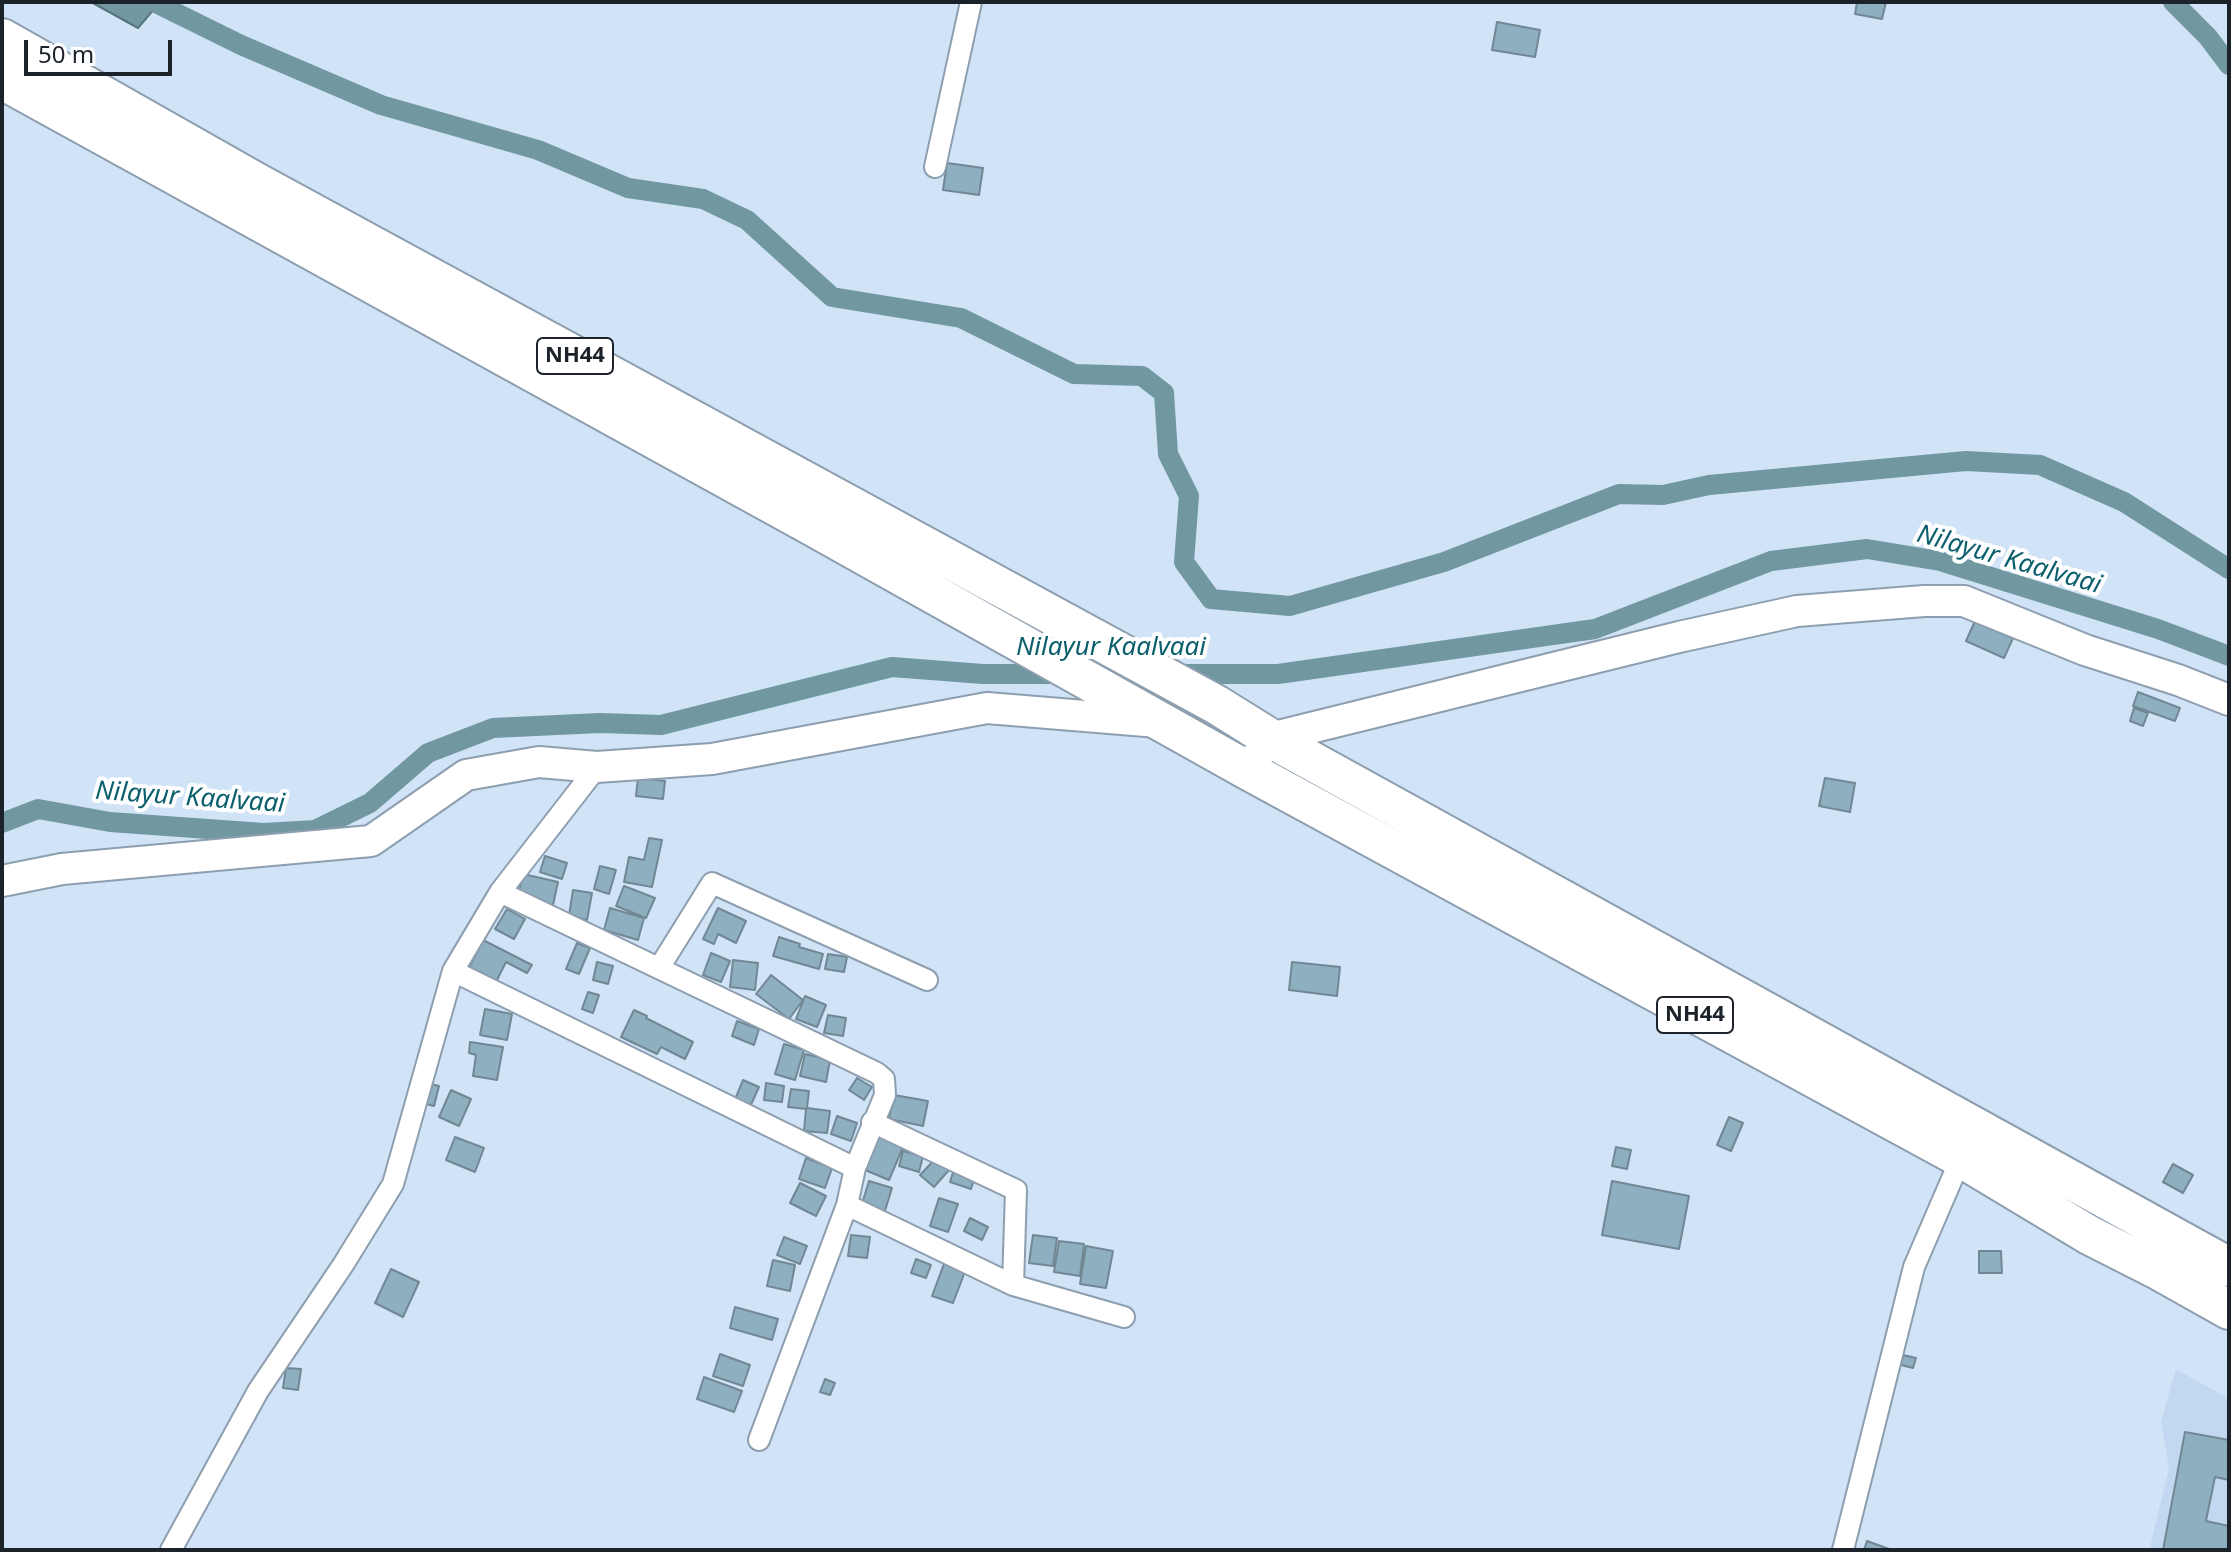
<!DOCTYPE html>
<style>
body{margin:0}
#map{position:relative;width:2231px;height:1552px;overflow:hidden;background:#d1e3f6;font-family:"Noto Sans",sans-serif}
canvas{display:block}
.frame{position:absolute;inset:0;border:4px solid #1c2229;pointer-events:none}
.scale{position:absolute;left:24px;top:40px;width:148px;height:36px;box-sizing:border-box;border:4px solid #1c2229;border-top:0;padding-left:10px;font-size:24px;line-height:28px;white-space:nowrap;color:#1c2229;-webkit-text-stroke:6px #fff;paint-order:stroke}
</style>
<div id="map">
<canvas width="2231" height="1552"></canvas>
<div class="frame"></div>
<div class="scale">50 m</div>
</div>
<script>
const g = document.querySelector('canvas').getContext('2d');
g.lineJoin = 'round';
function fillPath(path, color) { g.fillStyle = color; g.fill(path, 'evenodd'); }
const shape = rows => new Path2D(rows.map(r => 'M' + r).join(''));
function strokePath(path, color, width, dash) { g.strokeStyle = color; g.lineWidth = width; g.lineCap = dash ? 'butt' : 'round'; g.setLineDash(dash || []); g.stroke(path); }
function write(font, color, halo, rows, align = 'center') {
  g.font = font + ' "Noto Sans",sans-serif'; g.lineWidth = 8; g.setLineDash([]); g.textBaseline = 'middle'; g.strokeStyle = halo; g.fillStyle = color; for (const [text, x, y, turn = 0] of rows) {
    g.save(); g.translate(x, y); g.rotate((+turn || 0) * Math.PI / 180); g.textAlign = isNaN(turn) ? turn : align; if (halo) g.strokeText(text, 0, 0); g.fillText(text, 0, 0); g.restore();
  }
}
const built = shape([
 [2176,1369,2229,1399,2229,1550,2149,1550,2169,1468,2161,1422]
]);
const water = shape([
 [91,2,160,2,138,28,91,2]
]);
const canal = shape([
 [154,2,241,45,381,105,538,150,628,188,703,199,747,220,832,297,961,318,1074,374,1142,376,1164,393,1168,454,1189,496,1184,562,1211,599,1290,606,1444,562,1619,494,1663,495,1709,485,1966,461,2040,465,2124,502,2229,569],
 [2173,2,2208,37,2229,65],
 [2,823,38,809,110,822,264,833,315,830,370,803,428,753,493,728,600,723,661,725,892,667,983,674,1278,674,1595,629,1771,561,1867,549,1940,561,2158,629,2229,656]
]);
const building = shape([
 [1857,2,1886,2,1882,19,1855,14,1857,2],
 [1497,22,1540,30,1535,57,1492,50,1497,22],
 [947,163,983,168,979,195,943,190,947,163],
 [1975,621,2013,638,2004,658,1966,641,1975,621],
 [2138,692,2180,708,2175,721,2133,706,2138,692],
 [2134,708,2148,713,2143,726,2130,721,2134,708],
 [638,778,665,781,663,799,636,796,638,778],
 [1825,778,1855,783,1850,812,1819,806,1825,778],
 [649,838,662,840,652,887,624,882,629,857,644,860,649,838],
 [545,856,567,863,562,879,540,872,545,856],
 [600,866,616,870,609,894,594,889,600,866],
 [523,874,558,882,553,905,518,896,523,874],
 [624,886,655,898,646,918,616,906,624,886],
 [573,890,592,893,587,920,569,916,573,890],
 [610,908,644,918,638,940,604,930,610,908],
 [718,908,746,921,736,943,718,934,714,944,703,939,718,908],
 [507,909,525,919,514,939,495,929,507,909],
 [779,937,800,944,799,947,823,954,819,969,773,956,779,937],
 [483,940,532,965,527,973,506,962,496,982,469,968,483,940],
 [577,943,590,948,579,974,566,969,577,943],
 [711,953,730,961,721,982,703,975,711,953],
 [828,954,847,957,844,972,825,969,828,954],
 [733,960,758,963,755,990,730,987,733,960],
 [597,962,613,966,608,984,593,980,597,962],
 [1292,962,1340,967,1337,996,1289,990,1292,962],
 [771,975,803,1000,789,1019,756,994,771,975],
 [588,992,599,995,593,1013,582,1009,588,992],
 [805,996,826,1005,817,1027,796,1019,805,996],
 [485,1009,512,1014,507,1040,480,1035,485,1009],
 [634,1010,647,1016,646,1018,693,1042,685,1059,661,1047,657,1054,621,1037,634,1010],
 [828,1015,846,1018,843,1036,824,1033,828,1015],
 [737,1021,759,1029,754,1045,732,1036,737,1021],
 [470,1042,503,1047,497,1080,473,1076,476,1055,469,1053,470,1042],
 [784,1044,804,1050,795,1080,775,1074,784,1044],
 [805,1054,830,1060,826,1082,800,1076,805,1054],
 [857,1078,872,1087,864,1100,849,1090,857,1078],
 [743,1080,759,1087,749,1109,734,1102,743,1080],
 [427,1083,439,1086,434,1106,422,1103,427,1083],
 [766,1083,784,1086,782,1102,764,1100,766,1083],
 [791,1089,809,1091,807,1108,830,1111,827,1133,804,1131,806,1109,788,1107,791,1089],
 [451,1090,471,1099,459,1126,439,1117,451,1090],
 [894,1095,928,1101,923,1126,889,1119,894,1095],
 [837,1116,857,1123,851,1141,831,1134,837,1116],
 [1729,1117,1743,1123,1731,1151,1717,1145,1729,1117],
 [880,1135,904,1145,889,1180,865,1170,880,1135],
 [455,1137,484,1148,475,1172,446,1160,455,1137],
 [1616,1147,1631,1150,1627,1169,1612,1166,1616,1147],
 [903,1151,923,1156,919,1172,899,1166,903,1151],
 [806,1158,832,1168,825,1188,799,1179,806,1158],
 [936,1158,949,1170,934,1187,920,1175,936,1158],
 [2173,1164,2193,1175,2183,1193,2163,1182,2173,1164],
 [954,1169,975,1176,971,1189,950,1182,954,1169],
 [869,1181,892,1188,884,1214,861,1207,869,1181],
 [1612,1181,1689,1196,1679,1249,1602,1235,1612,1181],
 [800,1183,826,1196,816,1216,790,1203,800,1183],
 [939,1198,958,1204,948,1232,930,1226,939,1198],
 [970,1218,988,1227,982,1240,964,1231,970,1218],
 [851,1235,870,1237,867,1258,848,1256,851,1235],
 [1033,1235,1057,1238,1053,1266,1029,1263,1033,1235],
 [784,1237,807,1246,800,1264,777,1255,784,1237],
 [1059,1241,1084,1244,1080,1276,1054,1272,1059,1241],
 [1086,1246,1113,1251,1106,1288,1080,1284,1086,1246],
 [1979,1251,2001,1251,2002,1273,1979,1273,1979,1251],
 [916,1259,931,1265,926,1278,911,1273,916,1259],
 [773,1260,795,1265,790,1291,767,1286,773,1260],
 [945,1261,966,1269,953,1303,932,1296,945,1261],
 [391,1269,419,1282,403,1317,375,1303,391,1269],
 [735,1307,778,1319,772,1340,730,1328,735,1307],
 [720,1354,750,1365,743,1386,713,1376,720,1354],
 [1903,1355,1916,1358,1913,1368,1901,1365,1903,1355],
 [286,1368,301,1369,298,1390,283,1388,286,1368],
 [704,1377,742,1391,734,1412,697,1399,704,1377],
 [825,1379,835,1383,830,1395,820,1392,825,1379],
 [2185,1432,2229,1440,2229,1480,2215,1477,2206,1521,2229,1526,2229,1550,2163,1550,2185,1432],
 [1867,1541,1892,1550,1864,1550,1867,1541]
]);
const street = shape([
 [935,167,971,2],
 [500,892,877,1073,884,1079,885,1095,855,1168,847,1205,759,1440],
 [659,968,712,883,927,980],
 [453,971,855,1168],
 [872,1122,1016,1190,1013,1285],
 [847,1205,1013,1285,1124,1317],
 [171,1550,258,1391,343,1265,393,1184,453,971,500,892,597,767],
 [1843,1550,1914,1267,1961,1158]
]);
const secondary = shape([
 [1247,770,1270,738,1679,637,1797,611,1924,601,1964,601,2085,650,2178,680,2229,700],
 [2,881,62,869,371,841,466,775,539,762,597,767,712,759,987,708,1158,722]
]);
const highway = shape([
 [2,38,256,182,1217,705,1270,738,2229,1267],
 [2,80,812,526,1247,770,1961,1158,2089,1235,2156,1269,2229,1310]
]);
const shields = [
 [575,356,76],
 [1695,1015,76]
];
const shieldNames = [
 ["NH44",575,356],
 ["NH44",1695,1015]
];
const waterNames = [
 ["Nilayur Kaalvaai",2009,560,16],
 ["Nilayur Kaalvaai",1111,648],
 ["Nilayur Kaalvaai",190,798,4]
];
fillPath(built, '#c2d8f1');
fillPath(water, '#7198a1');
strokePath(water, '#58757d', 2);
strokePath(canal, '#7198a1', 20);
fillPath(building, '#8dafc0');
strokePath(building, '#718894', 2);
strokePath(street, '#8d9eaf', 24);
strokePath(secondary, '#8d9eaf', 34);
strokePath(highway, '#8d9eaf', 42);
strokePath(street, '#fff', 20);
strokePath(secondary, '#fff', 30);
strokePath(highway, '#fff', 38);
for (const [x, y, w] of shields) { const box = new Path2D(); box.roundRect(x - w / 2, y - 18, w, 36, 6); g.fillStyle = '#fff'; g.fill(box); strokePath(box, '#1c2229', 2); }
write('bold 22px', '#1c2229', null, shieldNames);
write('italic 26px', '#0b5f6d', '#fff', waterNames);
</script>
